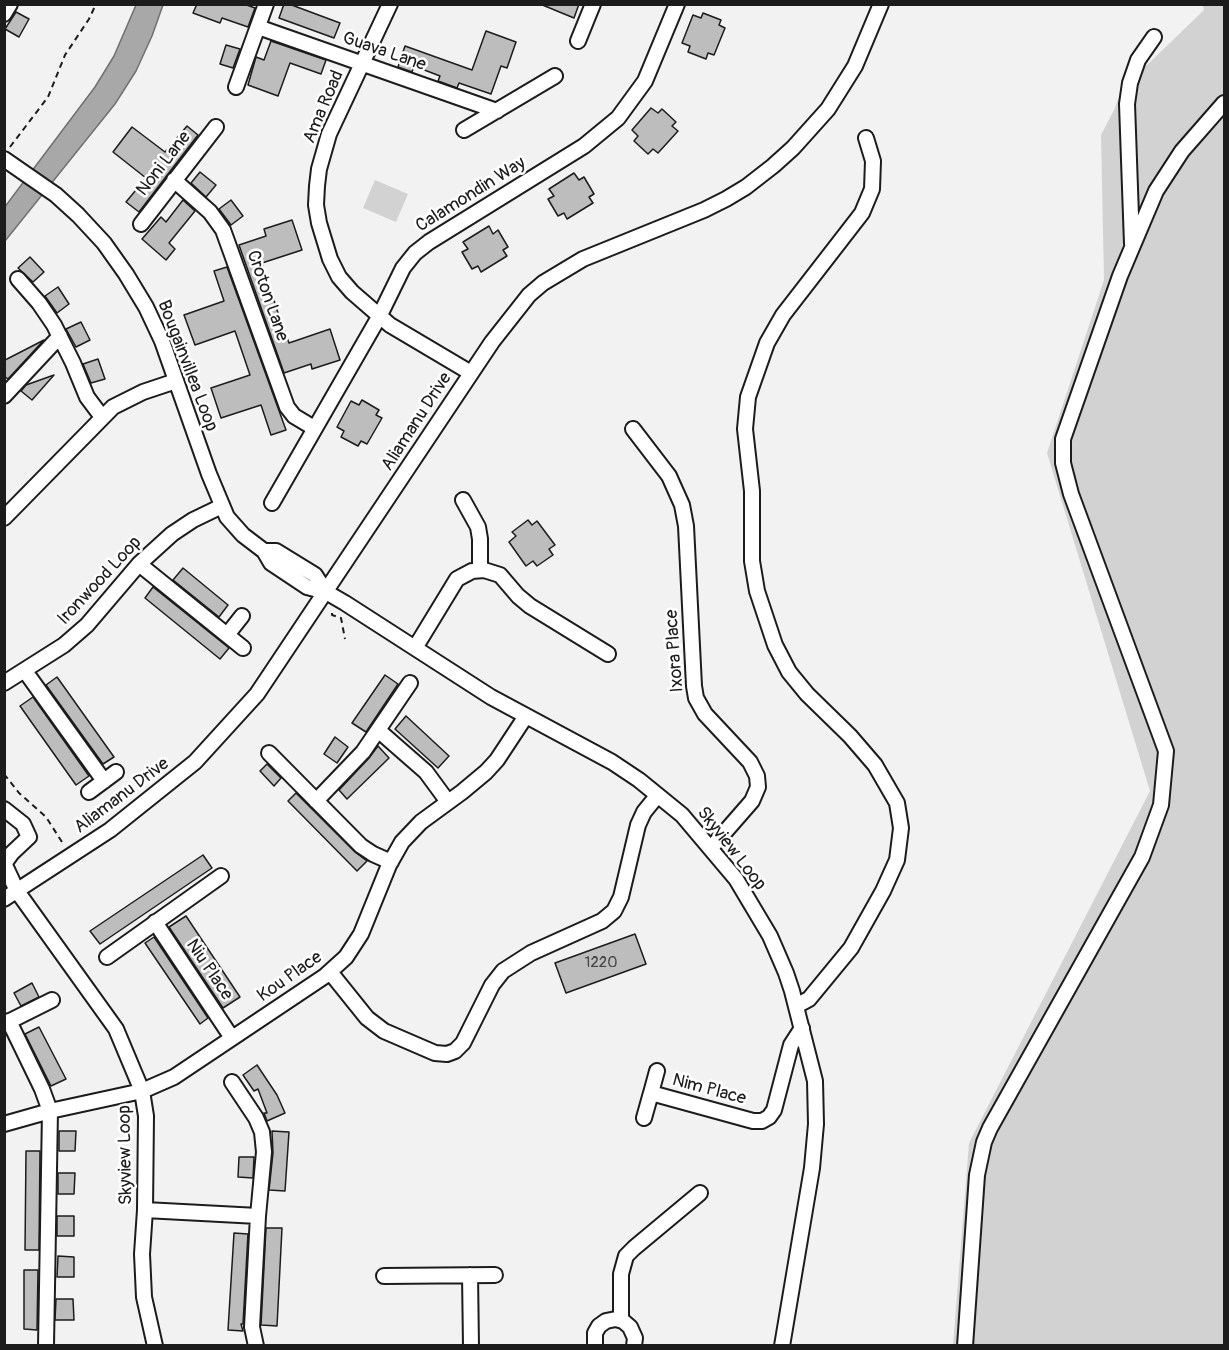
<!DOCTYPE html>
<style>
body{margin:0}
#map{position:relative;width:1229px;height:1350px;overflow:hidden;background:#f2f2f2;font-family:Pangolin,sans-serif}
canvas{display:block}
.frame{position:absolute;inset:0;border:6px solid #1c1c1c;pointer-events:none}
</style>
<div id="map">
<canvas width="1229" height="1350"></canvas>
<div class="frame"></div>
</div>
<script>
const g = document.querySelector('canvas').getContext('2d');
g.lineJoin = 'round';
function fillPath(path, color) { g.fillStyle = color; g.fill(path, 'evenodd'); }
const shape = rows => new Path2D(rows.map(r => 'M' + r).join(''));
function strokePath(path, color, width, dash) { g.strokeStyle = color; g.lineWidth = width; g.lineCap = dash ? 'butt' : 'round'; g.setLineDash(dash || []); g.stroke(path); }
function write(font, color, halo, rows, align = 'center') {
  g.font = font + ' Pangolin,sans-serif'; g.lineWidth = 5; g.setLineDash([]); g.textBaseline = 'middle'; g.strokeStyle = halo; g.fillStyle = color; for (const [text, x, y, turn = 0] of rows) {
    g.save(); g.translate(x, y); g.rotate((+turn || 0) * Math.PI / 180); g.textAlign = isNaN(turn) ? turn : align; if (halo) g.strokeText(text, 0, 0); g.fillText(text, 0, 0); g.restore();
  }
}
const green = shape([
 [1203,5,1224,5,1224,1345,953,1346,969,1143,1150,791,1047,453,1104,280,1101,135,1114,110,1134,57,1147,65,1204,10],
 [375,180,408,194,396,222,363,208]
]);
const water = shape([
 [136,5,163,5,152,36,136,71,115,104,5,241,4,208,95,87,114,56,136,5]
]);
const building = shape([
 [197,4,244,4,255,8,248,27,222,18,220,23,193,13,197,4],
 [284,4,289,4,340,23,334,38,279,18,284,4],
 [540,4,579,4,574,18,540,4],
 [16,12,29,19,19,37,5,29,16,12],
 [703,13,721,20,719,25,725,28,714,55,708,53,706,59,688,52,690,46,682,43,693,15,701,18,703,13],
 [486,31,516,42,507,68,501,66,491,94,459,83,457,88,438,81,440,76,414,66,412,72,398,67,405,46,472,70,486,31],
 [271,41,326,60,321,74,290,63,278,96,248,85,256,57,264,60,271,41],
 [226,45,240,49,233,68,220,64,226,45],
 [651,108,658,113,662,109,676,122,672,126,678,131,658,153,653,149,648,154,634,141,638,136,632,130,651,108],
 [187,126,198,135,139,212,126,202,146,178,113,152,132,127,165,152,187,126],
 [200,172,216,185,206,197,191,183,200,172],
 [574,173,579,180,584,177,594,194,589,197,593,203,567,219,564,213,558,216,548,199,554,196,549,189,574,173],
 [183,200,195,211,169,243,175,249,166,260,142,239,161,217,166,222,183,200],
 [231,200,243,216,231,225,219,209,231,200],
 [292,220,302,250,262,263,278,313,289,343,330,329,340,360,312,369,311,364,284,373,239,245,266,236,264,229,292,220],
 [489,226,493,234,498,230,508,247,503,250,507,256,481,272,478,266,472,269,462,252,468,249,463,242,489,226],
 [30,257,44,272,33,282,18,268,30,257],
 [227,267,286,430,271,435,261,405,221,418,211,388,250,375,235,331,195,345,184,315,224,301,214,271,227,267],
 [58,287,69,304,57,313,45,296,58,287],
 [81,322,90,340,76,347,66,329,81,322],
 [44,340,8,379,4,376,4,361,7,359,44,340],
 [98,359,105,379,91,383,83,364,98,359],
 [54,375,32,400,21,391,26,385,54,375],
 [362,400,379,410,376,415,382,418,367,444,361,441,358,446,341,437,344,431,337,427,351,401,359,405,362,400],
 [528,520,532,525,537,521,555,545,549,549,553,555,537,566,533,561,526,566,509,542,516,536,512,532,528,520],
 [183,568,228,605,219,617,173,580,183,568],
 [153,587,229,648,220,659,145,598,153,587],
 [385,675,398,684,366,732,352,723,385,675],
 [57,677,114,757,103,764,46,685,57,677],
 [33,697,89,776,76,785,20,706,33,697],
 [406,716,449,756,438,768,395,729,406,716],
 [335,737,348,747,337,763,324,754,335,737],
 [378,746,389,758,347,799,339,790,369,758,378,746],
 [267,764,281,778,274,786,260,771,267,764],
 [296,793,355,852,367,861,357,871,288,801,296,793],
 [203,855,212,868,100,944,90,931,203,855],
 [186,916,240,997,223,1008,169,927,186,916],
 [635,934,646,964,566,993,555,963,635,934],
 [154,937,208,1018,200,1024,145,943,154,937],
 [32,983,39,997,21,1006,14,993,32,983],
 [39,1027,66,1079,51,1086,25,1034,39,1027],
 [257,1065,277,1095,285,1113,267,1121,264,1113,267,1113,258,1089,254,1091,243,1075,257,1065],
 [59,1131,76,1131,75,1151,59,1151,59,1131],
 [272,1131,289,1132,285,1191,269,1190,273,1153,272,1131],
 [26,1151,40,1151,39,1250,25,1250,26,1151],
 [239,1157,254,1157,253,1178,238,1177,239,1157],
 [58,1173,75,1173,74,1194,58,1194,58,1173],
 [57,1216,74,1216,74,1236,57,1236,57,1216],
 [266,1228,282,1228,277,1326,261,1325,266,1228],
 [234,1233,248,1234,243,1324,241,1324,243,1331,228,1330,234,1233],
 [58,1256,74,1257,74,1277,57,1277,58,1256],
 [24,1270,38,1270,37,1330,24,1329,24,1270],
 [56,1299,73,1299,74,1320,55,1320,56,1299]
]);
const path = shape([
 [10,147,48,97,65,55,89,19,96,4],
 [332,613,332,615,341,618,345,639],
 [4,774,19,793,46,817,62,842]
]);
const minor = shape([
 [390,4,329,134,319,169,317,186,316,205,319,223,330,259,339,277,352,292,390,325,471,373],
 [4,14,10,4],
 [258,27,497,111],
 [578,41,593,4],
 [236,87,266,4],
 [464,130,555,76],
 [4,159,56,195,78,215,104,243,126,274,146,307,162,341,209,474,227,517,243,535,264,551,271,563,307,587,326,592,345,603,491,697,612,762,639,780,682,815,736,879,770,936,786,973,792,991,815,1081,816,1124,812,1168,782,1346],
 [174,180,210,212,223,230,287,407,294,416,314,428],
 [141,224,216,127],
 [1132,244,1127,104,1130,83,1138,60,1154,37],
 [18,279,39,303,54,325,73,363,87,397,102,417],
 [4,396,60,336],
 [633,429,669,476,682,505,686,526,694,686,696,698,705,714,750,762,757,776,758,787,752,801,711,848],
 [463,500,478,527,480,539,480,570],
 [272,503,379,317,403,268,415,253,429,242,584,146,618,118,645,81,677,4],
 [4,518,113,407,143,392,176,381],
 [264,551,276,551,315,575,326,592],
 [139,564,243,648],
 [227,635,242,616],
 [415,648,457,579,472,571,484,570,500,575,518,596,530,606,608,654],
 [25,671,104,781],
 [4,683,64,645,87,625,139,564,172,534,193,520,222,506],
 [378,730,426,772,448,802],
 [269,753,361,846,373,854,391,862],
 [89,792,116,772],
 [316,801,363,752,410,683],
 [4,809,23,824,29,837,12,853,4,864],
 [4,863,17,891,116,1029,142,1091,146,1116,145,1210,142,1254,144,1297,155,1346],
 [4,899,110,830,195,762,257,694,492,342,529,295,543,283,583,259,704,210,726,199,746,187,773,166,793,148,828,109,855,66,881,4],
 [155,922,232,1038],
 [107,957,221,876],
 [330,972,367,1018,384,1031,435,1053,447,1054,455,1051,463,1043,492,985,503,971,531,953,602,921,614,911,621,897,638,825,644,812,657,796],
 [796,1006,809,999,851,948,883,891,897,860,901,828,897,803,875,765,850,736,807,694,789,672,775,645,757,591,752,561,752,491,745,429,748,397,767,343,783,315,862,213,872,189,873,161,866,138],
 [9,1021,42,1089,50,1111,46,1346],
 [4,1024,52,1000],
 [657,1071,651,1093,753,1121,762,1121,769,1117,774,1110,791,1045,802,1028],
 [232,1082,256,1118,262,1132,264,1152,258,1216],
 [644,1118,651,1093],
 [4,1124,50,1111,142,1091,174,1077,325,976,346,957,361,934,389,865,402,842,421,822,462,792,486,772,497,760,526,716],
 [145,1210,258,1216,252,1327,256,1346],
 [470,1275,471,1346],
 [384,1276,495,1275],
 [621,1320,621,1274,626,1256,634,1248,700,1193],
 [595,1346,595,1333,599,1326,606,1321,616,1319,623,1321,630,1327,635,1338,634,1346],
 [965,1346,977,1175,984,1142,990,1128,1142,857,1161,805,1166,751,1071,494,1063,463,1063,439,1120,276,1156,191,1182,151,1224,103]
]);
const numberNames = [
 ["1220",601,963]
];
const streetNames = [
 ["Guava Lane",384,52,19],
 ["Ama Road",324,107,-67],
 ["Noni Lane",164,164,-52],
 ["Calamondin Way",471,195,-32],
 ["Croton Lane",267,296,71],
 ["Bougainvillea Loop",187,366,69],
 ["Aliamanu Drive",417,422,-57],
 ["Ironwood Loop",100,581,-47],
 ["Ixora Place",675,651,-94],
 ["Aliamanu Drive",122,796,-37],
 ["Skyview Loop",731,849,52],
 ["Niu Place",209,970,56],
 ["Kou Place",290,977,-35],
 ["Nim Place",709,1090,15],
 ["Skyview Loop",126,1155,-91]
];
fillPath(green, '#d2d2d2');
fillPath(water, '#a8a8a8');
strokePath(water, '#707070', 1.5);
fillPath(building, '#bdbdbd');
strokePath(building, '#1c1c1c', 1.5);
strokePath(minor, '#1c1c1c', 18);
strokePath(path, '#1c1c1c', 2, [6, 4.5]);
strokePath(minor, '#fff', 14);
write('15px', '#444', null, numberNames);
write('18px', '#1c1c1c', '#fff', streetNames);
</script>
